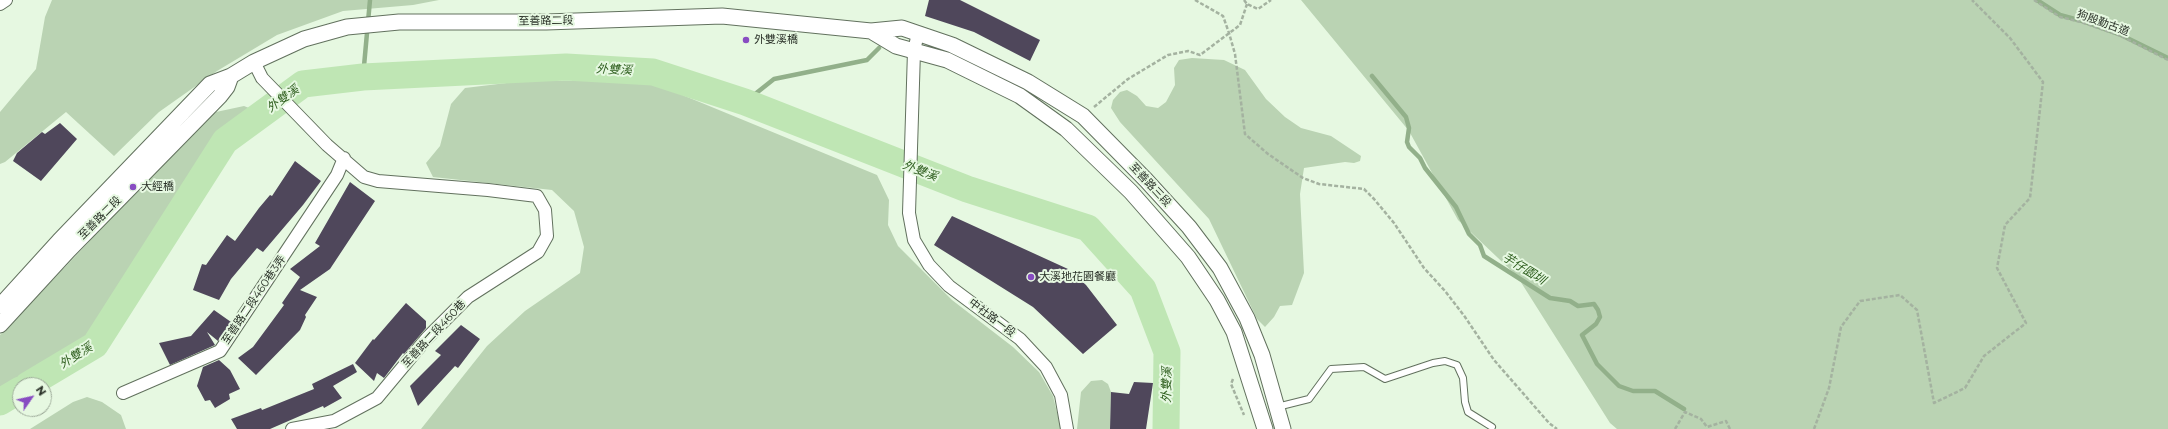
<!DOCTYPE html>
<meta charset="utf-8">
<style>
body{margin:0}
#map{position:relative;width:2168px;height:429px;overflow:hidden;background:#e6f8e1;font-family:Montserrat,sans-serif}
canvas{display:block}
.north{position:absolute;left:12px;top:377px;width:40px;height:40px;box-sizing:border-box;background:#e6f8e1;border:1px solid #9ba897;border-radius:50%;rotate:56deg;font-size:11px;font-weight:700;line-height:16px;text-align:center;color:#2a3128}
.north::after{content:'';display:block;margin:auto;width:14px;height:18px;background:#884cc2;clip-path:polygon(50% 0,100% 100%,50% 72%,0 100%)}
</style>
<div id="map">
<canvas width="2168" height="429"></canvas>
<div class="north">N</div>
</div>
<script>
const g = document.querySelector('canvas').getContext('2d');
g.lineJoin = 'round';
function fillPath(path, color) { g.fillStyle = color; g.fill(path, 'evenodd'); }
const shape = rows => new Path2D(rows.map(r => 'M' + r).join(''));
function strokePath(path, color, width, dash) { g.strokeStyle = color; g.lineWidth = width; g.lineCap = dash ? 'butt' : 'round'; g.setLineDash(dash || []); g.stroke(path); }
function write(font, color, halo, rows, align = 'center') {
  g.font = font + ' Montserrat,"Noto Sans TC",sans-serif'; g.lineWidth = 4; g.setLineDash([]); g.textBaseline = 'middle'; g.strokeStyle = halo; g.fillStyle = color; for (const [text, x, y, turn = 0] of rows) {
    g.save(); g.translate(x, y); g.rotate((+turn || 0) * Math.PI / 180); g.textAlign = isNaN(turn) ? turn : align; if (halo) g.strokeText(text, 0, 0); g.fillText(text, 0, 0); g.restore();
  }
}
const green = shape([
 [52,0,439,0,413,5,343,11,277,35,217,71,159,112,114,156,66,112,5,162,0,164,0,112,36,69,45,17],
 [1301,0,2168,0,2168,429,1617,429,1610,423,1517,276,1458,220,1409,131],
 [1192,58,1224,60,1245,70,1266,99,1285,117,1301,128,1331,136,1361,156,1360,161,1354,163,1345,162,1304,168,1300,194,1304,273,1292,305,1280,306,1274,317,1265,327,1257,319,1209,219,1120,122,1111,108,1113,100,1120,92,1127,90,1137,96,1146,106,1158,108,1166,102,1175,85,1174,68,1179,60],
 [646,80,877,175,889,200,888,225,898,246,952,300,1013,347,1039,372,1053,396,1061,429,421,429,487,346,525,311,580,273,584,247,574,211,552,190,433,177,426,163,440,146,451,104,465,88,523,81],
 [244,106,249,108,251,112,247,117,222,132,110,304,82,342,0,391,0,335,88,243,116,208,203,121,216,112],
 [1102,380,1108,384,1111,392,1110,429,1077,429,1081,392,1091,381],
 [87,397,102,402,121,415,126,429,30,429,73,402]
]);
const stream = shape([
 [2037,0,2060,15,2082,21,2121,35,2168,58],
 [1372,76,1406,117,1409,128,1407,142,1409,147,1420,158,1425,168,1456,207,1469,234,1480,245,1484,256,1550,298,1570,301,1578,306,1594,304,1598,310,1600,317,1596,324,1582,335,1597,364,1619,386,1633,391,1655,391,1684,409],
 [363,77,370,0],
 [745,102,774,79,867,60,879,48]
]);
const river = shape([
 [28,385,95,345,225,141,303,84,363,77,566,67,653,72,745,102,967,189,1088,228,1143,289,1167,352,1166,429],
 [0,402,20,390]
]);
const building = shape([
 [929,0,960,0,1040,40,1030,61,974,32,925,16],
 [60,123,77,139,41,181,13,161,17,153,42,132,45,134],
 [295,161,321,181,303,205,263,252,257,248,231,279,219,300,193,290,202,264,206,265,227,235,235,241,259,208,270,195,272,196],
 [350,182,375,201,330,269,300,290,317,297,305,315,306,317,300,330,256,375,238,358,253,347,284,305,282,303,300,277,290,269,320,246,315,243],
 [952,216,1068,269,1086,285,1117,325,1083,354,1033,307,934,245],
 [406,303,426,321,426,328,404,354,403,353,384,378,377,373,374,381,355,363,373,339,374,340],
 [214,310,231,322,218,341,207,332,215,345,170,365,159,343,191,336],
 [461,325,480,339,458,368,455,366,418,406,410,386,441,355,435,351],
 [219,360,230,370,240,389,229,394,230,399,215,408,210,400,205,401,197,386,203,367],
 [353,364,357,372,333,386,342,398,324,408,323,406,270,429,237,429,231,419,261,408,262,410,314,389,312,384],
 [1134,382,1153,383,1146,429,1110,429,1111,392,1129,394]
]);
const path = shape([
 [1195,0,1223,16,1229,33,1235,54,1245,134,1268,154,1303,178,1319,184,1364,189,1374,199,1394,223,1424,268,1445,291,1465,317,1494,360,1549,423,1557,429],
 [1244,0,1247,4,1258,9,1271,0],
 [2034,0,2060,17,2081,22,2121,36,2168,60],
 [1094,107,1128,79,1168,55,1188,51,1200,55,1240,25,1247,4],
 [1233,379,1231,384,1244,415],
 [1675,429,1685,412,1701,419,1707,427,1726,421,1730,429],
 [1814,429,1829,388,1841,327,1860,301,1900,295,1917,310,1934,403,1965,388,1984,356,2026,323,1997,268,2005,225,2030,198,2043,82,2010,38,1972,0]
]);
const service = shape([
 [1277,407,1309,399,1331,369,1364,367,1385,379,1433,363,1445,361,1457,365,1463,378,1465,402,1468,412,1492,427]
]);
const minor = shape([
 [0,4,6,0],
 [918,33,914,51,909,213,914,240,929,265,949,286,1020,339,1046,367,1061,395,1067,429],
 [254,62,262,78,327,145,364,177,378,181,488,190,537,196,545,210,547,236,538,252,468,297,427,338,377,398,334,421,292,429],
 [123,393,220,351,337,175,344,158]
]);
const tertiary = shape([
 [871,31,896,46,947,60,1020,96,1066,129,1131,192,1188,257,1217,300,1234,332,1265,429],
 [0,306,59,241,210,84,231,76,254,62,304,39,347,27,399,22,546,22,722,16,871,31,902,28,952,45,1028,82,1083,116,1146,180,1189,227,1220,268,1247,318,1262,355,1283,429],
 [0,325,69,250,220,96,227,87,231,76]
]);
const markers = [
 [746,40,4,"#884cc2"],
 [133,187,4,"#884cc2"],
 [1031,277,4,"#884cc2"]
];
const streetNames = [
 ["至善路二段",546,21,-1],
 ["狗殷勤古道",2103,23,20],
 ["至善路三段",1150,185,47],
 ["至善路二段",100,218,-45],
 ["至善路二段460巷3弄",254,300,-56],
 ["中社路一段",992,318,37],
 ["至善路二段460巷",434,334,-47]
];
const poiNames = [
 ["外雙溪橋",754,40],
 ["大經橋",141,187],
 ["大溪地花園餐廳",1039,277]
];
const waterNames = [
 ["外雙溪",614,70,3],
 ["外雙溪",283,99,-36],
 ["外雙溪",920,171,21],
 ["芋仔園圳",1524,269,32],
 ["外雙溪",76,356,-32],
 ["外雙溪",1167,385,-89]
];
fillPath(green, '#bad3b3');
strokePath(stream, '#92b08a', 4.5);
strokePath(river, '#bfe6b4', 27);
fillPath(building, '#4f475b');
strokePath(service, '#62715e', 8);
strokePath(minor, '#62715e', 14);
strokePath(tertiary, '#62715e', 17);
strokePath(path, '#a4b2a0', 2.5, [4, 2]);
strokePath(service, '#fff', 6);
strokePath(minor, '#fff', 12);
strokePath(tertiary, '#fff', 15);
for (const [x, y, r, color] of markers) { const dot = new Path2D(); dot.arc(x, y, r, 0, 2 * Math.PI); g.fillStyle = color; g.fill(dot); strokePath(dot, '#e6f8e1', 1.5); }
write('11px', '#2a3128', '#e6f8e1', streetNames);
write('11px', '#2a3128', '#e6f8e1', poiNames, 'left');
write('italic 12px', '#2e5e1e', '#e6f8e1', waterNames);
</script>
